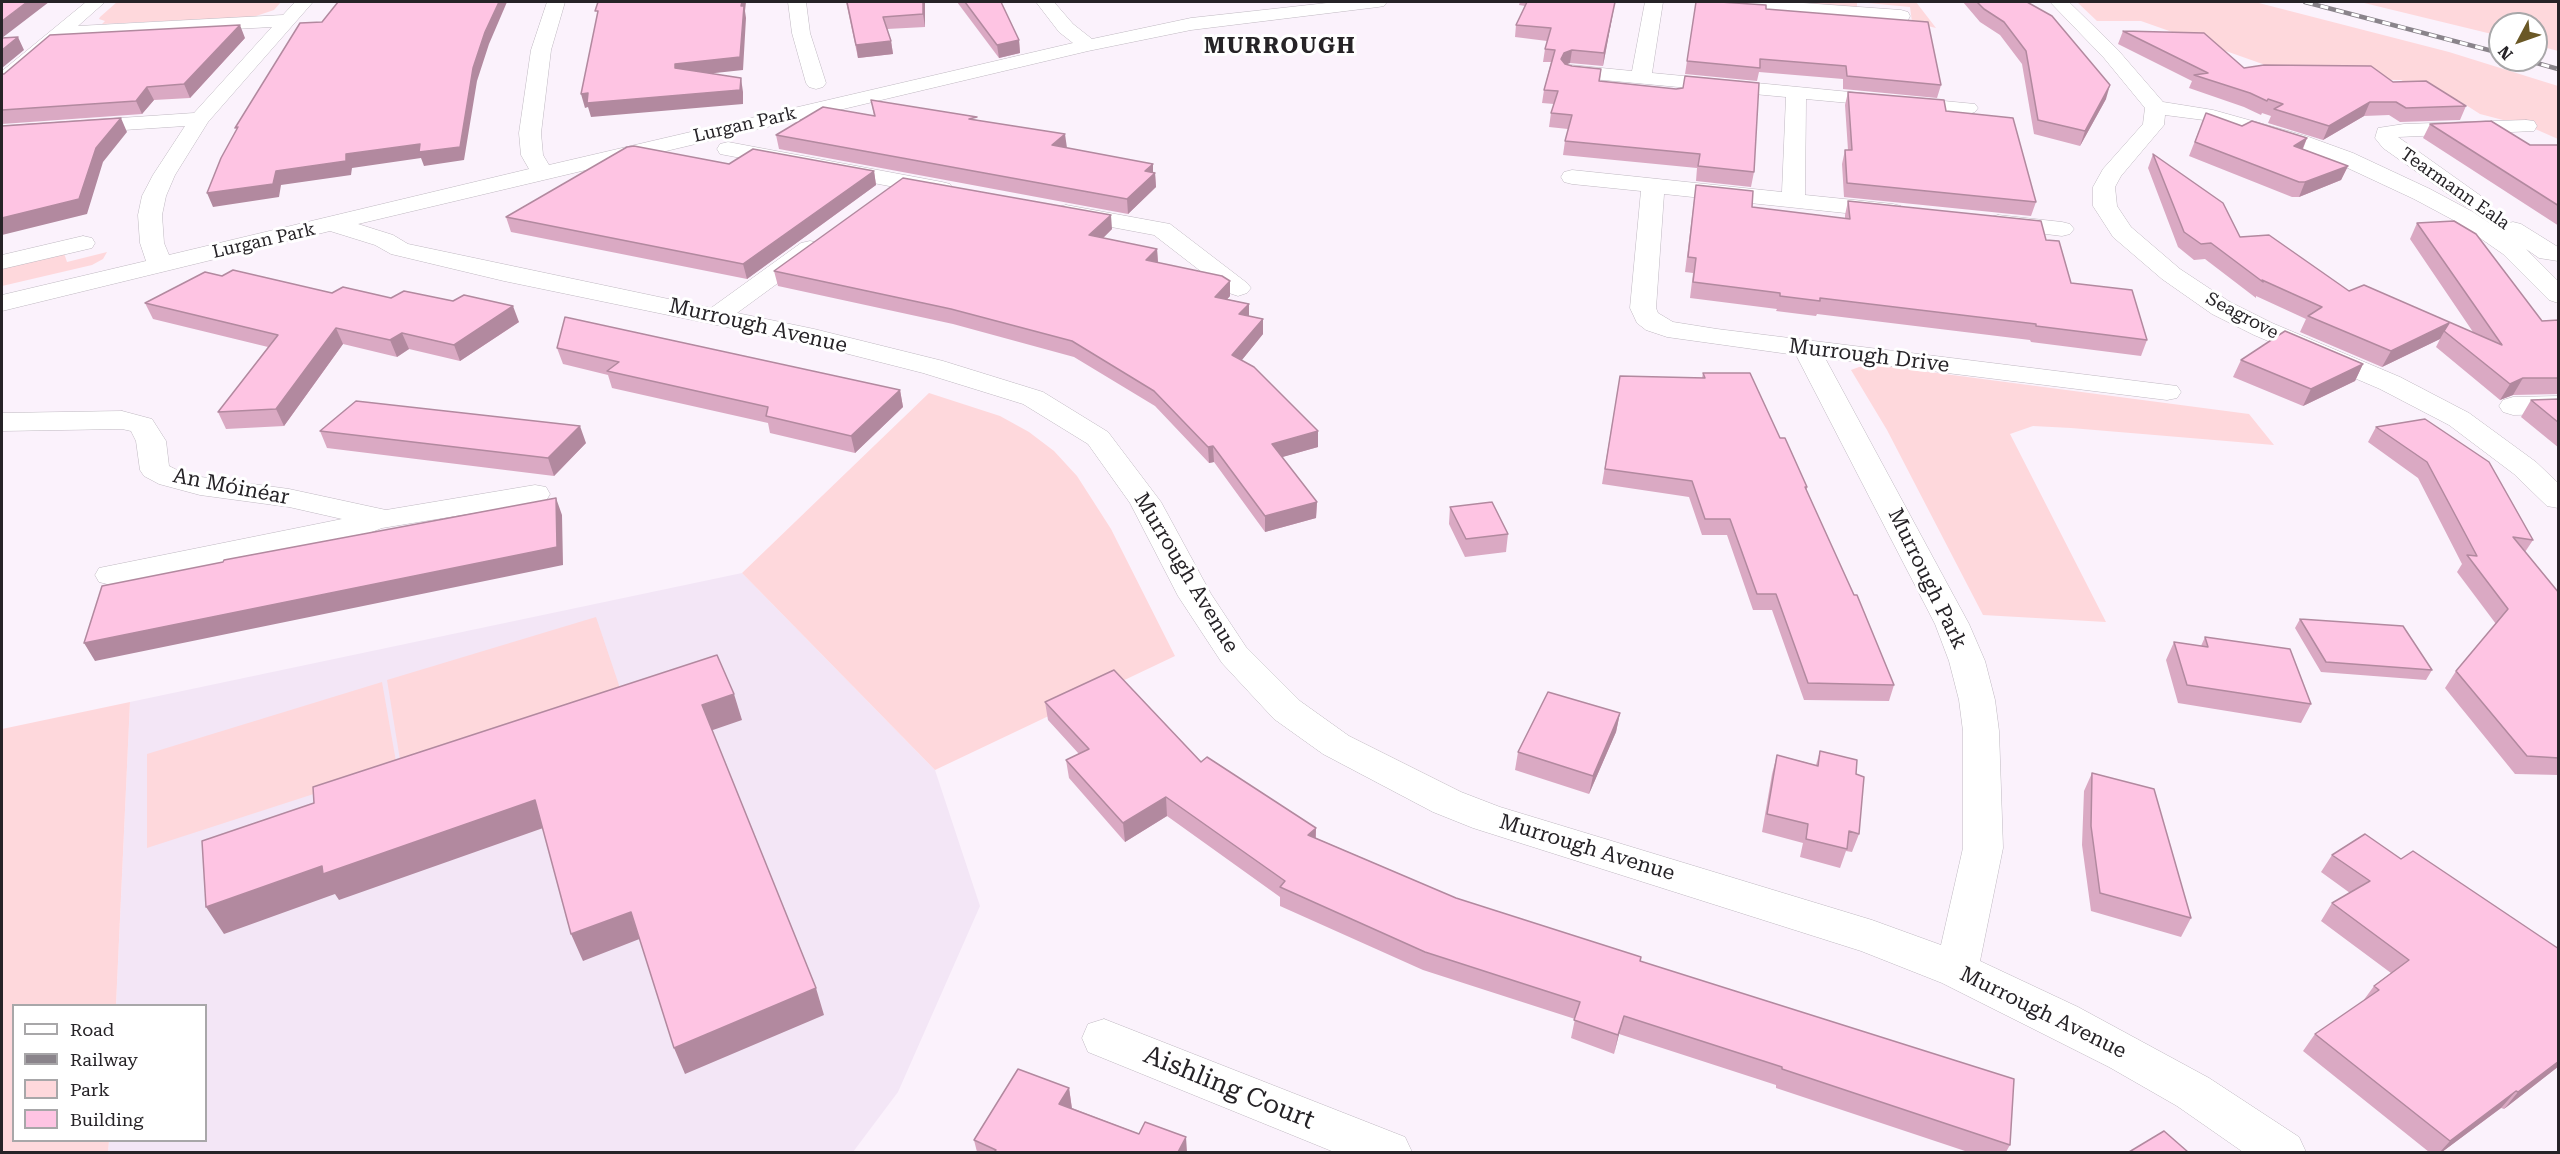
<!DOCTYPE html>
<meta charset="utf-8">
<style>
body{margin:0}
#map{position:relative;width:2560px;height:1154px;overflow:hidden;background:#fbf2fc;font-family:"Roboto Serif",serif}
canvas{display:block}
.frame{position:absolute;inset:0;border:3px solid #262327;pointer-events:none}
.legend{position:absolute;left:12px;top:1004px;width:195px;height:138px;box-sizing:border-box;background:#fff;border:2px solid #a8a7a9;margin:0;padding:8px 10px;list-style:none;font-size:18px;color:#262327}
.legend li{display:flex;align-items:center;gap:12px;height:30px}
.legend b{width:30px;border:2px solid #a8a7a9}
.north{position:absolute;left:2488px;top:12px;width:60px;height:60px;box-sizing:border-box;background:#fff;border:2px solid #a8a7a9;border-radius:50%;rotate:229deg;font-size:16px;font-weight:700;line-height:24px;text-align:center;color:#262327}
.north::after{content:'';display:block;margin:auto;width:21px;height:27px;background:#6a5826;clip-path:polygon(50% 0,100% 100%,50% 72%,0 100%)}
</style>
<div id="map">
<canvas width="2560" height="1154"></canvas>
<div class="frame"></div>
<ul class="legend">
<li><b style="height:8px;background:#fff"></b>Road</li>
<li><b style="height:8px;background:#8a848b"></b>Railway</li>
<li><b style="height:16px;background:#fed8dc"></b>Park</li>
<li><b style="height:16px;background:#fec4e3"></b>Building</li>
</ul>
<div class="north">N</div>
</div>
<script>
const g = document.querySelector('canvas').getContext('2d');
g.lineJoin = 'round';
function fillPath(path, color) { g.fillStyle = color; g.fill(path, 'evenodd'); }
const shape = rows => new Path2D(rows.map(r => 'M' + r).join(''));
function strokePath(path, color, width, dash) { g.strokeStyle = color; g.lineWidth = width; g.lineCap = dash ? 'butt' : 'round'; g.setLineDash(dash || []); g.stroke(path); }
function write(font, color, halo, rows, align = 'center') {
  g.font = font + ' "Roboto Serif",serif'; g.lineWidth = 6; g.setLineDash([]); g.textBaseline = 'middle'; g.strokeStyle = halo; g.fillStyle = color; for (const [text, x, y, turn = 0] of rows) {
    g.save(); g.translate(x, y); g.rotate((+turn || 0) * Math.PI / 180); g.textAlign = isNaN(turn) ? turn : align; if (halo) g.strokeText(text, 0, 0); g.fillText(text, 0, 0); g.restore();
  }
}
const built = shape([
 [742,573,935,770,980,906,898,1092,853,1152,108,1152,109,1141,206,1140,206,1006,116,1005,130,702]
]);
const green = shape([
 [117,2,281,2,274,10,253,17,102,24,105,21,99,19,100,17],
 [1768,2,1916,2,1936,28,1912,22,1910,7,1857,2,1857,8,1851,9],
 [2077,2,2255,2,2449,52,2558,86,2558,139,2517,121,2503,120,2480,114,2458,100,2436,100,2401,80,2305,79,2141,21,2097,21],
 [2360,2,2558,2,2558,51,2536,45,2536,24,2500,24,2500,36],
 [107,252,103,259,92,265,2,286,2,268,64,253,67,262],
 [1876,365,2249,414,2274,445,2071,428,2033,426,2010,434,2106,622,1983,615,1887,430,1851,370,1859,367],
 [929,393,1000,416,1029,432,1054,451,1077,476,1111,529,1175,656,935,770,742,573],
 [596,617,622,694,401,766,387,680],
 [382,682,397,767,147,848,147,754],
 [130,702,116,1005,14,1006,14,1140,109,1141,108,1152,2,1152,2,729]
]);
const minor = shape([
 [86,2,105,2,78,26,283,15,295,2,313,2,208,122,175,175,166,196,162,215,164,243,169,255,529,169,521,155,519,133,531,50,547,2,565,2,551,50,541,133,543,155,549,165,1073,43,1059,32,1036,2,1054,2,1073,24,1092,39,1191,18,1336,2,1387,2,1384,6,1378,7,1191,30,1088,51,358,224,393,235,408,244,711,308,801,243,810,241,819,243,822,248,819,253,737,313,814,329,943,361,1043,392,1108,432,1161,502,1211,594,1246,647,1300,701,1349,736,1461,792,1500,807,1872,920,1941,945,1963,848,1963,731,1959,700,1949,661,1935,624,1796,355,1667,337,1646,330,1637,323,1630,308,1641,191,1572,184,1564,182,1561,177,1564,172,1572,170,1782,192,1786,97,1571,77,1564,75,1561,71,1564,67,1571,65,1632,71,1645,2,1663,2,1652,73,1975,104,1978,108,1975,112,1968,114,1806,99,1805,195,1893,204,1901,206,1905,211,1901,216,1893,218,1664,194,1656,308,1658,313,1673,322,1717,329,2177,386,2181,392,2177,398,2167,400,1825,358,1969,624,1985,661,1995,700,1999,731,2003,848,1980,961,2078,1007,2209,1078,2299,1137,2306,1152,2243,1152,2177,1106,2109,1067,1942,983,1861,951,1473,828,1433,812,1323,754,1274,719,1222,663,1178,596,1130,503,1088,444,1023,404,923,373,813,345,504,281,391,254,375,245,330,231,2,311,2,295,146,261,140,243,138,215,142,196,153,175,185,126,2,138,2,126,194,113,272,27,64,38,9,85,2,87,2,71,86,2],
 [788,2,806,2,810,33,826,83,823,87,816,89,809,87,806,83,792,33,788,2],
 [1718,2,1789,2,1901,10,1908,12,1910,16,1908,20,1901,22,1727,7,1721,6,1718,2],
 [2050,2,2069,2,2118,50,2163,102,2213,110,2306,136,2353,153,2430,189,2473,212,2503,232,2501,229,2505,224,2513,222,2521,224,2558,247,2558,261,2539,258,2526,249,2558,281,2558,303,2549,300,2503,254,2457,222,2414,199,2337,163,2290,146,2204,120,2165,115,2164,125,2121,176,2115,187,2117,206,2131,227,2180,269,2230,302,2272,323,2400,377,2469,413,2536,462,2558,483,2558,508,2547,506,2514,474,2449,425,2380,389,2254,335,2212,314,2162,279,2113,237,2093,206,2093,187,2103,169,2143,124,2145,108,2104,58,2050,2],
 [2526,120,2534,121,2537,126,2534,131,2398,137,2481,196,2485,201,2481,206,2473,208,2465,206,2383,148,2375,138,2378,128,2404,124,2526,120],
 [728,142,942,182,950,184,953,189,950,194,942,196,720,154,717,149,720,144,728,142],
 [1066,205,1170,224,1247,283,1251,288,1247,293,1238,296,1229,293,1154,235,1058,217,1054,212,1058,207,1066,205],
 [1998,215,2062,222,2070,224,2074,229,2070,234,2062,236,1990,227,1986,222,1990,217,1998,215],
 [83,236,92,238,95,243,92,248,2,269,2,255,83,236],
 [2558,396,2558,414,2513,415,2503,412,2499,406,2503,400,2513,397,2558,396],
 [122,411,152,419,166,441,169,466,181,472,201,477,289,489,386,510,535,485,546,487,550,494,546,501,535,503,382,528,369,533,111,585,99,582,95,575,99,568,342,519,289,507,200,495,159,484,144,476,140,470,136,441,131,431,122,429,2,431,2,413,122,411],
 [1104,1019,1405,1137,1412,1152,1334,1152,1088,1052,1082,1038,1088,1024,1104,1019]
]);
const rail = shape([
 [2305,2,2500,53],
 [2526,60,2558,69]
]);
const wall = shape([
 [846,2,925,2,925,27,887,29,891,41,893,54,858,58],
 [957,2,1001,2,1019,40,1020,53,999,58],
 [1520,2,1615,2,1603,66,1570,63,1566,64,1572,66,1601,69,1600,81,1754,172,1751,187,1696,181,1697,168,1563,155,1565,141,1568,129,1549,127,1551,113,1554,104,1542,103,1544,90,1551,62,1543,62,1545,49,1547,41,1515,37,1516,25,1525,6,1519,5],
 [1696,2,1766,9,1941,85,1937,98,1843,89,1843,79,1759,72,1757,81,1685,74],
 [1963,2,2027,2,2106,99,2080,146,2034,134,2022,64,2000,35,1980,22],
 [2123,31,2244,68,2393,82,2466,106,2460,120,2400,122,2389,115,2364,116,2323,140,2268,123,2271,116,2262,113,2261,115,2244,107,2189,88,2192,81,2118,44],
 [245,38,190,98,154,100,142,114,2,124,2,74],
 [1848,92,1946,111,2036,202,2031,216,1844,197,1842,164,1845,150,1848,150,1845,105],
 [871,100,977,120,1067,148,1153,164,1153,172,1155,173,1156,187,1128,214,779,149,776,135,874,116],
 [2206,113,2242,126,2307,138,2303,149,2348,166,2341,180,2299,197,2292,197,2189,156],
 [2430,124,2530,145,2559,145,2559,226,2423,138],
 [2153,154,2240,237,2349,291,2473,332,2410,239,2417,223,2542,321,2559,320,2559,394,2513,395,2500,400,2436,347,2440,339,2382,367,2300,332,2306,319,2256,296,2256,298,2205,259,2194,260,2178,247,2148,168],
 [729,164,874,171,876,185,747,279,511,232,506,217],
 [1696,185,1752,207,1845,219,1845,215,1848,201,2046,240,2071,283,2147,340,2141,356,2031,342,2030,340,1817,314,1816,316,1776,311,1777,309,1690,298,1693,273,1685,272],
 [1112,229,1103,238,1157,249,1158,263,1230,296,1227,299,1249,304,1249,316,1263,334,1241,361,1318,431,1318,447,1282,457,1317,502,1316,518,1265,532,1214,462,1209,463,1155,406,1074,357,953,324,778,286,774,271],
 [222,276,332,293,391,298,519,322,460,361,409,349,397,357,343,344,284,426,226,429,218,412,268,347,153,319,145,303],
 [557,348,900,390,903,407,855,453,770,433,768,423,612,388,608,375,563,364],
 [2241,360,2363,364,2355,381,2303,406,2233,377],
 [1703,373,1780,438,1807,487,1807,491,1894,685,1889,701,1804,700,1772,610,1753,610,1727,535,1702,535,1689,497,1602,484,1620,376,1702,378],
 [2559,399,2559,448,2521,417,2531,400],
 [2425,419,2533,540,2525,552,2559,593,2559,775,2515,774,2445,688,2456,671,2496,624,2457,572,2462,564,2418,478,2368,442,2376,427],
 [320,431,586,443,554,476,327,448],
 [1450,507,1508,534,1506,552,1465,557,1449,524],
 [2300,619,2432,670,2426,680,2321,672,2295,628],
 [2205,637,2311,704,2301,723,2178,703,2166,660,2174,642,2201,646],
 [1045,702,1201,762,1316,828,1316,838,1456,898,1640,961,2010,1145,2006,1152,1968,1152,1776,1088,1776,1085,1619,1034,1614,1054,1571,1038,1575,1019,1423,970,1280,906,1280,897,1167,816,1125,842,1069,778,1066,760,1079,754,1048,720],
 [1620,713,1616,732,1589,794,1515,770,1518,752],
 [1820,751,1856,774,1859,834,1852,852,1846,851,1840,868,1800,857,1803,843,1762,832,1772,774,1777,755,1816,765],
 [2092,773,2191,918,2181,937,2091,911,2082,845,2084,791],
 [2332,855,2401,859,2559,949,2559,1066,2504,1109,2501,1108,2442,1152,2429,1152,2303,1051,2315,1034,2363,1001,2374,986,2391,973,2321,921,2332,903,2350,893,2321,872],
 [1069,1088,1072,1108,1187,1152,977,1152,974,1140]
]);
const shadedWall = shape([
 [27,2,49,2,2,38,2,21],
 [499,2,507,2,489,44,477,81,464,160,424,166,421,158,352,168,351,175,281,185,279,197,213,207,207,193,276,171,346,154,420,144,473,68,485,32],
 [742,2,746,2,745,11,746,18,743,70,678,77,675,68,675,64,741,6],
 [923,2,925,2,925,27,923,14],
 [1221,2,1236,2,1221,3],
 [1615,2,1603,66,1604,53],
 [240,25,245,38,190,98,184,84],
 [18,37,24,50,2,68,2,50],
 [1019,40,1020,53,999,58,997,45],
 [891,41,893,54,858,58,856,45],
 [1572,50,1570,63,1562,66,1561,59,1564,53],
 [741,78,743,92,743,104,591,117,588,107,585,108,581,94],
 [2110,85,2106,99,2080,146,2085,131],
 [147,87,154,100,142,114,136,101],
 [2370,102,2364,116,2323,140,2329,126],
 [121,118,127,132,103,162,87,214,2,235,2,218,96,148],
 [1065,134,1067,148,1052,145],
 [2307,138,2301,152,2294,146],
 [1153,164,1153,174,1155,173,1156,187,1128,214,1127,199,1145,171],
 [2348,166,2341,180,2299,197,2305,182],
 [874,171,876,185,747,279,743,264],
 [1111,215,1112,229,1091,250,1089,235],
 [1157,249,1158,263,1146,260],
 [1230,281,1230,296,1216,312,1215,297],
 [1249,304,1249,319,1239,314],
 [513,306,519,322,460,361,454,345],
 [1263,319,1263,334,1233,371,1232,355],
 [2449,323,2440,339,2382,367,2391,351],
 [336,328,343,344,284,426,276,409],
 [402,333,409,349,397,357,390,340],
 [2363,364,2355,381,2303,406,2311,389],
 [2523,378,2513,395,2500,400,2510,384],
 [900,390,903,407,855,453,851,436],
 [580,426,586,443,554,476,548,458],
 [1318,431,1318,447,1272,460,1272,444],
 [1213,446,1214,462,1209,463,1208,447],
 [556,498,562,515,563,565,95,661,84,643],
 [1317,502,1316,518,1265,532,1265,516],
 [734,694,742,720,710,731,702,705],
 [1620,713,1616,732,1589,794,1593,776],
 [1166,797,1167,816,1125,842,1123,823],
 [535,800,546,827,339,900,335,894,224,934,206,907,322,866],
 [1316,828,1315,847,1308,835],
 [631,912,642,938,583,961,571,934],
 [816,988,824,1015,685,1074,674,1048],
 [1624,1016,1619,1034,1614,1054,1618,1035],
 [2559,1061,2559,1066,2504,1109,2518,1092],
 [1069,1088,1075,1131,1059,1104],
 [2516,1091,2501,1108,2442,1152,2440,1152,2450,1141],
 [1186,1137,1187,1152,1178,1152]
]);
const building = shape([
 [2,2,27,2,2,21,2,2],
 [338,2,499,2,485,32,473,68,460,147,419,152,420,144,346,154,346,161,276,171,273,184,207,193,221,158,238,127,235,128,300,23,322,22,338,2],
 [598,2,742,2,741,6,744,6,740,57,675,64,675,68,741,78,740,90,587,103,588,93,581,94,598,11,595,11,598,2],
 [847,2,923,2,923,14,883,17,891,41,856,45,847,2],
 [965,2,1001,2,1019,40,997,45,965,2],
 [1527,2,1615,2,1604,53,1572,50,1564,53,1561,59,1565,64,1572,66,1601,69,1599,81,1676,89,1683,88,1685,76,1759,83,1754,172,1698,166,1700,154,1565,141,1572,115,1551,113,1558,91,1544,90,1555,50,1545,49,1551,28,1516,25,1527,2],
 [1696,2,1720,2,1766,5,1766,9,1928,22,1941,85,1847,76,1846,66,1760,59,1760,68,1687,61,1696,2],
 [1977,2,2027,2,2052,16,2110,85,2085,131,2038,120,2026,51,2004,22,1984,9,1977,2],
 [240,25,184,84,147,87,136,101,2,110,2,74,4,74,50,35,240,25],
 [2123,31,2204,33,2244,68,2264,65,2371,66,2393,82,2426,81,2466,106,2406,108,2396,102,2370,102,2329,126,2274,109,2283,104,2268,99,2267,101,2250,93,2194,75,2208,73,2123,31],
 [18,37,2,50,2,38,18,37],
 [1848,92,1944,100,1946,111,2013,118,2036,202,1847,183,1845,150,1852,150,1848,92],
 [871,100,977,117,969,119,1065,134,1052,145,1153,164,1145,171,1155,173,1127,199,776,135,823,107,875,116,871,100],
 [2206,113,2242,126,2252,121,2307,138,2294,146,2348,166,2305,182,2299,182,2195,142,2206,113],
 [121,118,96,148,79,199,2,218,2,126,121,118],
 [2491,121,2530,145,2559,145,2559,206,2430,124,2491,121],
 [634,146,729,164,753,149,874,171,743,264,506,217,627,147,634,146],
 [2153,154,2223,203,2240,237,2269,235,2349,291,2364,285,2502,345,2417,223,2454,221,2476,234,2542,321,2559,320,2559,378,2523,378,2510,384,2444,331,2449,323,2391,351,2308,316,2322,307,2262,280,2263,282,2211,243,2201,244,2184,232,2153,154],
 [903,178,1111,215,1089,235,1157,249,1146,260,1222,276,1230,281,1215,297,1249,304,1239,314,1263,319,1232,355,1254,367,1318,431,1272,444,1317,502,1265,516,1213,446,1208,447,1154,391,1072,341,951,309,774,271,903,178],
 [1696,185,1753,191,1752,207,1850,219,1848,201,2041,221,2046,240,2059,241,2071,283,2132,290,2147,340,2036,326,2036,324,1820,298,1820,301,1780,296,1780,293,1693,282,1696,258,1688,257,1696,185],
 [233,270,332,293,343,287,391,298,404,291,453,301,464,295,513,306,454,345,402,333,390,340,336,328,276,409,218,412,278,335,145,303,205,272,222,276,233,270],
 [565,317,900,390,851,436,766,416,768,407,607,371,619,362,557,348,565,317],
 [2285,331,2363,364,2311,389,2241,360,2285,331],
 [1703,373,1750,373,1780,438,1785,438,1807,487,1805,487,1854,595,1857,595,1894,685,1808,683,1776,594,1757,594,1730,519,1705,519,1692,481,1605,469,1620,376,1705,378,1703,373],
 [2559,399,2559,423,2531,400,2559,399],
 [356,401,580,426,548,458,320,431,356,401],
 [2425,419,2489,462,2533,540,2513,537,2559,593,2559,758,2527,756,2456,671,2508,609,2467,555,2477,556,2427,462,2376,427,2425,419],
 [556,498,557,547,84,643,102,586,223,562,224,560,556,498],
 [1492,502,1508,534,1466,539,1450,507,1492,502],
 [2300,619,2403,626,2432,670,2326,662,2300,619],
 [2205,637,2290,649,2311,704,2187,685,2174,642,2208,647,2205,637],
 [717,655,734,694,702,705,816,988,674,1048,631,912,571,934,535,800,323,874,322,866,206,907,202,841,314,803,313,787,717,655],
 [1114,670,1201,762,1207,757,1316,828,1308,835,1456,898,1641,957,1640,961,2014,1079,2010,1145,1782,1069,1782,1067,1624,1016,1618,1035,1574,1020,1580,1002,1425,952,1280,887,1285,881,1166,797,1123,823,1066,760,1089,749,1045,702,1114,670],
 [1548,692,1620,713,1593,776,1518,752,1548,692],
 [1820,751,1857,760,1856,774,1864,777,1859,834,1849,831,1847,849,1806,839,1808,824,1767,814,1777,755,1818,766,1820,751],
 [2092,773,2154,789,2191,918,2100,893,2091,826,2092,773],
 [2365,834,2401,859,2413,851,2559,949,2559,1061,2518,1092,2516,1091,2450,1141,2315,1034,2379,990,2374,986,2409,960,2332,903,2370,881,2332,855,2365,834],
 [1018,1069,1069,1088,1059,1104,1139,1134,1145,1122,1186,1137,1178,1152,994,1152,996,1150,974,1140,1018,1069],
 [2164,1131,2188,1152,2129,1152,2164,1131]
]);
const farStreetnames = [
 ["Lurgan Park",745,125,-13],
 ["Tearmann Eala",2455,189,35],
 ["Lurgan Park",264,241,-13],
 ["Seagrove",2242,316,28]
];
const streetNames = [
 ["Murrough Avenue",758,326,13],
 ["Murrough Drive",1869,356,7],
 ["An Móinéar",231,487,11],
 ["Murrough Avenue",1186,573,59],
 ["Murrough Park",1927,579,64],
 ["Murrough Avenue",1587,848,17],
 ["Murrough Avenue",2043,1013,26]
];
const farDistrictnames = [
 ["MURROUGH",1280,47]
];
const nearStreetnames = [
 ["Aishling Court",1229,1088,22]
];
fillPath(built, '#f3e6f6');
fillPath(green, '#fed8dc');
strokePath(minor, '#bfb8c1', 1);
fillPath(minor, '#fff');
strokePath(rail, '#8a848b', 4.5);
strokePath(rail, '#fff', 3, [8]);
fillPath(wall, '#daa9c3');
fillPath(shadedWall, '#b2899f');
fillPath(building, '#fec4e3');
strokePath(building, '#b2899f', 1.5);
write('18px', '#262327', '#fff', farStreetnames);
write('21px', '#262327', '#fff', streetNames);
g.letterSpacing = '1.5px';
write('bold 22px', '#262327', '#fff', farDistrictnames);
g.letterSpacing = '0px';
write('26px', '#262327', '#fff', nearStreetnames);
</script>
